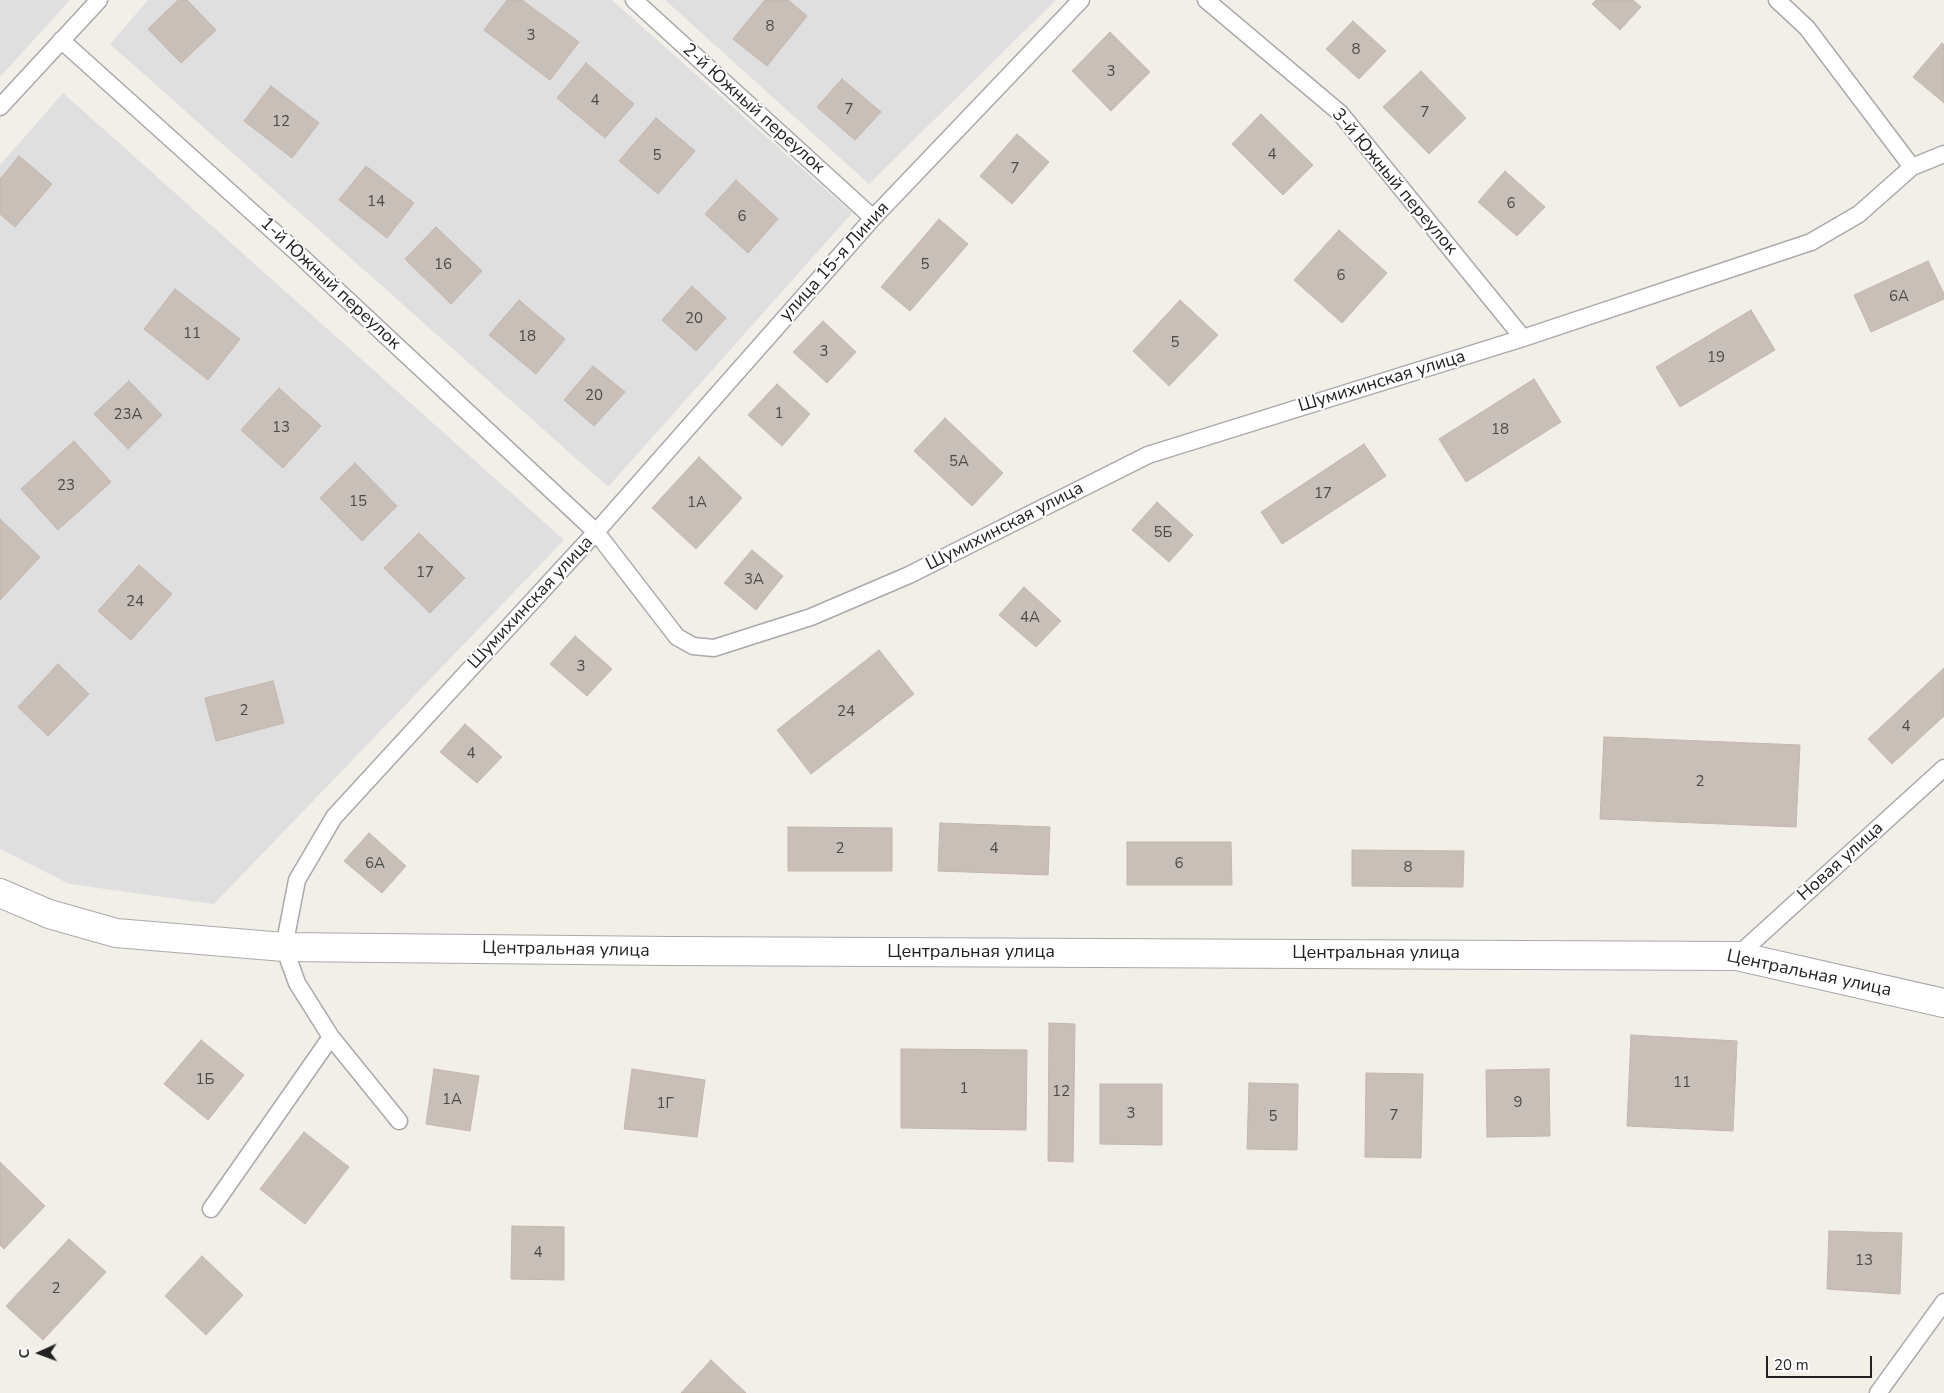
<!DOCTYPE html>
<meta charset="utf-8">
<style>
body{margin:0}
#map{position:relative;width:1944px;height:1393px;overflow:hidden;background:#f2efe9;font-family:"Nunito Sans",sans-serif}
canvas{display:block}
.north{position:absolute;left:15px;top:1328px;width:50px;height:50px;-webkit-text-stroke:4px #fff;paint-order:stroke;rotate:268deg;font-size:14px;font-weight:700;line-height:20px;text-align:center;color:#222}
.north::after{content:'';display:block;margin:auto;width:18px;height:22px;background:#222;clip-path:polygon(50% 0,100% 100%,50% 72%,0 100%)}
.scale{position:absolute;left:1766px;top:1356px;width:106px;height:22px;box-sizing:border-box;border:2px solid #222;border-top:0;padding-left:6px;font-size:15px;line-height:18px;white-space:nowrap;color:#222;-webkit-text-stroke:4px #fff;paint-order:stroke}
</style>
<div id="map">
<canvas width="1944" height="1393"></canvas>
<div class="north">С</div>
<div class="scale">20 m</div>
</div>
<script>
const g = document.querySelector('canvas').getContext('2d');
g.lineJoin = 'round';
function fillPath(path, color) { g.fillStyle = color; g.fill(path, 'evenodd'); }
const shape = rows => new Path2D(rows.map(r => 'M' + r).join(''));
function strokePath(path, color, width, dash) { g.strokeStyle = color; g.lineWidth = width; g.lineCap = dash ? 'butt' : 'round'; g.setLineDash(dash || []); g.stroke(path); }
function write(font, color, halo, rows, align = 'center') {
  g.font = font + ' "Nunito Sans",sans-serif'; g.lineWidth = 4; g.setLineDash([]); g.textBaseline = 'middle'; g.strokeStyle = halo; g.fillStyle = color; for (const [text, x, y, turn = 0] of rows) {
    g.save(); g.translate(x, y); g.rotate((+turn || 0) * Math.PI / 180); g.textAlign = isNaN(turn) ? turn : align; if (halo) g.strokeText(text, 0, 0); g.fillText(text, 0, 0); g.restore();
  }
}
const residential = shape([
 [0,0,70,0,0,77],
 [148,0,612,0,852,213,608,487,110,44],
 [665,0,1056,0,869,184],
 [63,93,564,540,214,904,69,884,0,849,0,165]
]);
const building = shape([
 [178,0,187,0,216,30,181,63,148,29,178,0],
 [507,0,522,0,579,42,550,80,484,30,507,0],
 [765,0,788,0,807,16,767,66,733,39,765,0],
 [1596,0,1633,0,1641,7,1620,30,1592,4,1596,0],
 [1353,21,1386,51,1359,79,1326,49,1353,21],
 [1110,32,1150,72,1111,111,1072,71,1110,32],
 [1942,43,1944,45,1944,103,1913,77,1942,43],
 [586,63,634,104,605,138,557,98,586,63],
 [1421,71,1466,118,1429,154,1383,107,1421,71],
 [842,79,881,112,855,140,817,107,842,79],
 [271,86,319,123,292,158,244,121,271,86],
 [1261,114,1313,165,1283,195,1232,144,1261,114],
 [656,118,695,151,658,194,619,161,656,118],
 [1017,134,1049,162,1012,204,980,176,1017,134],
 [19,156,52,184,15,227,0,214,0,179,19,156],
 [366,166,414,203,387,238,339,200,366,166],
 [1505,171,1545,207,1517,236,1478,202,1505,171],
 [736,180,778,219,748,253,705,214,736,180],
 [939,219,968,244,910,311,881,287,939,219],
 [436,227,482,271,451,304,405,259,436,227],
 [1339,230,1387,273,1342,323,1294,280,1339,230],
 [1928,261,1944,294,1944,299,1871,332,1854,295,1928,261],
 [692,286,726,318,696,351,662,320,692,286],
 [175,289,240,339,208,380,144,329,175,289],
 [519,300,565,339,536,374,489,335,519,300],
 [1180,300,1218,335,1169,386,1133,351,1180,300],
 [1751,310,1775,350,1680,407,1656,367,1751,310],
 [823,321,856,352,827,383,793,352,823,321],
 [593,366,625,392,594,426,564,400,593,366],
 [1534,379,1561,422,1466,482,1439,439,1534,379],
 [129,381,162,415,128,449,94,414,129,381],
 [777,384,810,414,782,446,748,415,777,384],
 [279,388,321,426,283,468,241,430,279,388],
 [945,418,1003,473,972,506,914,451,945,418],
 [74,441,111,482,58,530,21,489,74,441],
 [1364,444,1386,476,1282,544,1261,512,1364,444],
 [699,457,742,498,696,549,652,508,699,457],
 [355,463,397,506,362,541,320,498,355,463],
 [1157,502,1193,535,1169,562,1132,530,1157,502],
 [0,519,40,557,0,600,0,519],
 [419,533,465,578,430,613,384,568,419,533],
 [752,550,783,576,756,610,724,583,752,550],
 [139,565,172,594,131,640,98,611,139,565],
 [1024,587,1061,621,1036,647,999,615,1024,587],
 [575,636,612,669,587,696,550,664,575,636],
 [879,650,914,694,811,774,777,730,879,650],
 [58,664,89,694,48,736,18,707,58,664],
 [1944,668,1944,716,1892,764,1868,739,1944,668],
 [273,681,284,723,216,741,205,698,273,681],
 [465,724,502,757,477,783,440,752,465,724],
 [1604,737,1800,745,1796,827,1600,819,1604,737],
 [940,823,1050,827,1048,875,938,871,940,823],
 [788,827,892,828,892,871,788,871,788,827],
 [369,833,406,866,382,893,344,861,369,833],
 [1127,842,1231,842,1232,885,1127,885,1127,842],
 [1352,850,1464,851,1463,887,1352,886,1352,850],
 [1049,1023,1075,1024,1073,1162,1048,1161,1049,1023],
 [1631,1035,1737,1041,1733,1131,1627,1126,1631,1035],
 [201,1040,244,1075,208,1120,164,1084,201,1040],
 [901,1049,1027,1050,1026,1130,901,1128,901,1049],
 [434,1069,479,1076,470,1131,426,1124,434,1069],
 [632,1069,705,1080,697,1137,624,1129,632,1069],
 [1549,1069,1550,1136,1487,1137,1486,1070,1549,1069],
 [1366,1073,1423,1074,1421,1158,1365,1157,1366,1073],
 [1249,1083,1298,1084,1297,1150,1247,1149,1249,1083],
 [1100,1084,1162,1084,1162,1145,1100,1144,1100,1084],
 [304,1132,349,1167,305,1224,260,1189,304,1132],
 [0,1162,45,1206,4,1249,0,1245,0,1162],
 [512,1226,564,1227,564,1280,511,1279,512,1226],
 [1829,1231,1902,1233,1900,1294,1827,1289,1829,1231],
 [69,1239,106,1272,43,1340,6,1306,69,1239],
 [202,1256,243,1295,206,1335,165,1296,202,1256],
 [711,1360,746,1393,681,1393,711,1360]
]);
const service = shape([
 [634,0,873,218],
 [1206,0,1340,113,1523,338],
 [1777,0,1807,28,1912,167],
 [61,40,292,248,596,532,873,218,1081,0],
 [0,107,99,0],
 [1737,956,1944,768],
 [399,1121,331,1037,297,983,284,947,297,880,334,817,596,532,677,637,693,646,714,648,811,617,909,575,1148,455,1523,338,1811,242,1859,214,1912,167,1944,154],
 [211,1209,331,1037],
 [1878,1393,1944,1302]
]);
const tertiary = shape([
 [0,893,49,914,116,933,284,947,671,951,1737,956,1944,1003]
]);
const numberNames = [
 ["8",770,27],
 ["3",531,36],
 ["8",1356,50],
 ["3",1111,72],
 ["4",595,101],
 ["7",849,110],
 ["7",1425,113],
 ["12",281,122],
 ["4",1272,155],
 ["5",657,156],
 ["7",1015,169],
 ["14",376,202],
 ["6",1511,204],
 ["6",742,217],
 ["16",443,265],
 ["5",925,265],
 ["6",1341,276],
 ["6А",1899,297],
 ["20",694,319],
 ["11",192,334],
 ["18",527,337],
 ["5",1175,343],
 ["3",824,352],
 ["19",1716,358],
 ["20",594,396],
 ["1",779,414],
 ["23А",128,415],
 ["13",281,428],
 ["18",1500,430],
 ["5А",959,462],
 ["23",66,486],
 ["17",1323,494],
 ["15",358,502],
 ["1А",697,503],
 ["5Б",1163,533],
 ["17",425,573],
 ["3А",754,580],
 ["24",135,602],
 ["4А",1030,618],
 ["3",581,667],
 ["2",244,711],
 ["24",846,712],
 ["4",1906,727],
 ["4",471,754],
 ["2",1700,782],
 ["2",840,849],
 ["4",994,849],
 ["6А",375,864],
 ["6",1179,864],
 ["8",1408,868],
 ["1Б",205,1080],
 ["11",1682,1083],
 ["1",964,1089],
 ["12",1061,1092],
 ["1А",452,1100],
 ["9",1518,1103],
 ["1Г",665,1104],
 ["3",1131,1114],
 ["7",1394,1116],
 ["5",1273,1117],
 ["4",538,1253],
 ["13",1864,1261],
 ["2",56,1289]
];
const streetNames = [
 ["2-й Южный переулок",753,109,42],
 ["3-й Южный переулок",1394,182,50],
 ["улица 15-я Линия",835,262,-48],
 ["1-й Южный переулок",330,284,43],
 ["Шумихинская улица",1382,382,-17],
 ["Шумихинская улица",1005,527,-27],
 ["Шумихинская улица",531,603,-47],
 ["Новая улица",1841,862,-42],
 ["Центральная улица",566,950,1],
 ["Центральная улица",971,953],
 ["Центральная улица",1376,954],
 ["Центральная улица",1809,974,12]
];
fillPath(residential, '#e0dfdf');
fillPath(building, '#c7bfb8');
strokePath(building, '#c4b6ab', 1);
strokePath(service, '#a9a9a9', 19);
strokePath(tertiary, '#a9a9a9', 30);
strokePath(service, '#fff', 16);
strokePath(tertiary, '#fff', 28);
write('15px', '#4b4948', null, numberNames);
write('18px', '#222', '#fff', streetNames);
</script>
